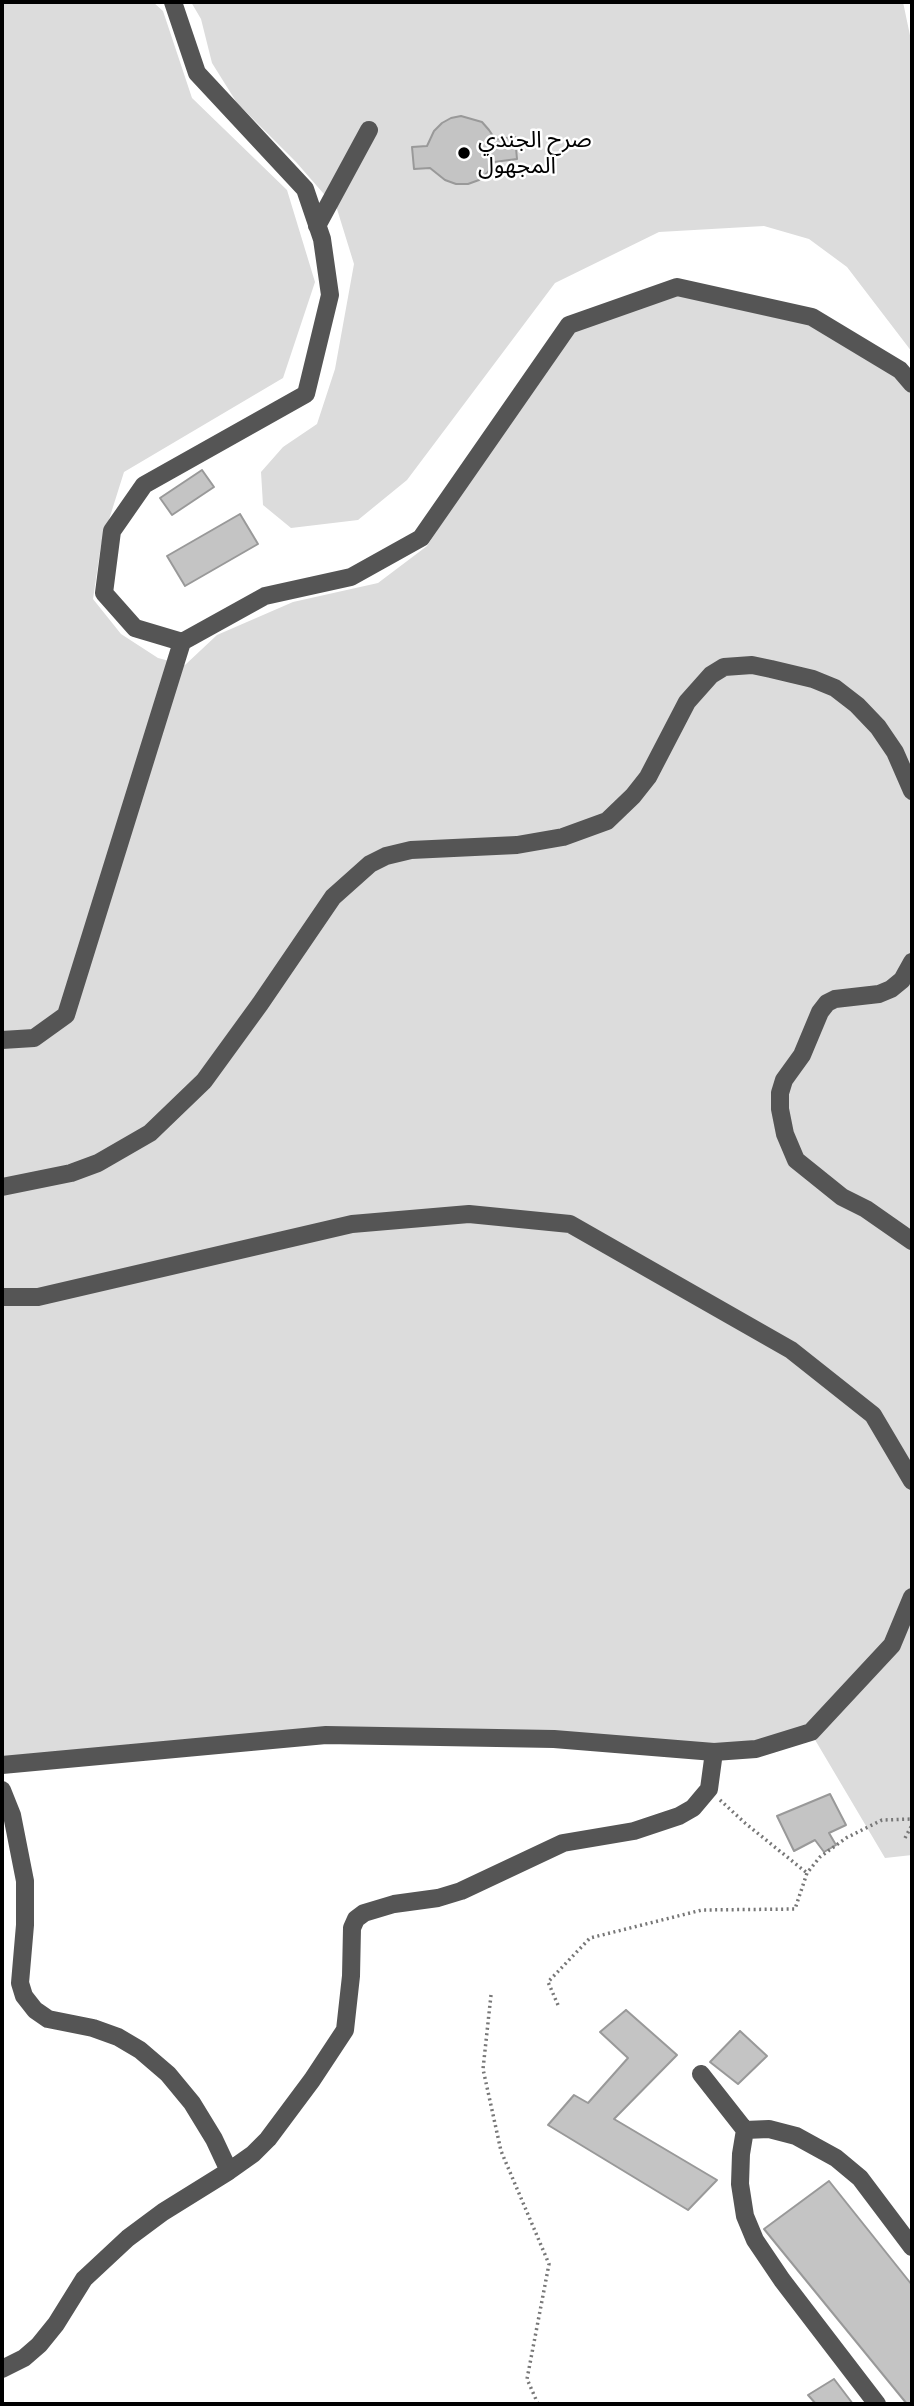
<!DOCTYPE html>
<meta charset="utf-8">
<style>
body{margin:0}
#map{position:relative;width:914px;height:2406px;overflow:hidden;background:#fff;font-family:"Public Sans",sans-serif}
canvas{display:block}
.frame{position:absolute;inset:0;border:4px solid #000;pointer-events:none}
</style>
<div id="map">
<canvas width="914" height="2406"></canvas>
<div class="frame"></div>
</div>
<script>
const g = document.querySelector('canvas').getContext('2d');
g.lineJoin = 'round';
function fillPath(path, color) { g.fillStyle = color; g.fill(path, 'evenodd'); }
const shape = rows => new Path2D(rows.map(r => 'M' + r).join(''));
function strokePath(path, color, width, dash) { g.strokeStyle = color; g.lineWidth = width; g.lineCap = dash ? 'butt' : 'round'; g.setLineDash(dash || []); g.stroke(path); }
function write(font, color, halo, rows, align = 'center') {
  g.font = font + ' "Public Sans","Noto Sans Arabic",sans-serif'; g.lineWidth = 5; g.setLineDash([]); g.textBaseline = 'middle'; g.strokeStyle = halo; g.fillStyle = color; for (const [text, x, y, turn = 0] of rows) {
    g.save(); g.translate(x, y); g.rotate((+turn || 0) * Math.PI / 180); g.textAlign = isNaN(turn) ? turn : align; if (halo) g.strokeText(text, 0, 0); g.fillText(text, 0, 0); g.restore();
  }
}
const green = shape([
 [2,2,153,2,163,11,192,98,287,190,315,282,283,378,124,472,101,545,93,599,121,634,158,658,185,665,217,635,293,602,378,583,427,546,569,325,677,287,812,317,912,384,912,1855,885,1858,811,1733,756,1749,326,1735,2,1765],
 [191,2,903,2,912,45,912,352,847,267,809,239,764,226,659,232,555,283,407,480,358,520,291,528,263,505,261,472,283,447,317,424,335,369,354,264,337,209,296,162,237,103,212,63,201,19]
]);
const building = shape([
 [461,116,482,122,489,130,495,139,515,137,517,159,494,162,488,172,479,180,468,184,456,184,445,180,430,168,414,169,412,147,427,146,434,131,442,123,451,118,461,116],
 [202,470,214,487,172,515,160,498,202,470],
 [240,514,258,544,185,586,167,556,240,514],
 [830,1794,846,1825,829,1833,836,1845,824,1852,815,1840,794,1851,777,1816,830,1794],
 [626,2010,677,2055,614,2119,717,2180,688,2210,548,2125,574,2095,588,2103,628,2058,600,2032,626,2010],
 [740,2031,767,2056,738,2084,710,2062,740,2031],
 [829,2181,912,2285,912,2404,907,2404,764,2229,829,2181],
 [834,2379,853,2404,816,2404,808,2395,834,2379]
]);
const path = shape([
 [720,1800,745,1823,807,1873],
 [905,1838,912,1825],
 [491,1995,483,2069,501,2151,549,2264,527,2379,538,2404],
 [558,2005,548,1982,590,1938,702,1910,795,1909,807,1873,820,1857,846,1838,882,1820,912,1819]
]);
const minor = shape([
 [173,2,197,73,305,189,322,239,330,295,306,394,144,485,112,531,104,593,135,628,182,642,265,596,351,577,421,538,569,325,677,287,812,317,900,370,912,384],
 [317,226,369,130],
 [912,962,902,980,891,989,879,994,835,999,827,1003,820,1012,802,1055,784,1080,780,1093,780,1109,785,1134,796,1160,842,1197,866,1209,912,1241],
 [2,1040,34,1038,66,1015,182,642],
 [2,1187,71,1173,98,1163,150,1133,204,1081,260,1004,333,897,370,864,386,856,411,850,517,845,563,837,607,821,633,796,648,777,687,702,711,675,724,667,752,665,771,669,813,679,835,688,857,705,878,727,895,752,912,791],
 [2,1297,38,1297,352,1224,469,1214,570,1224,791,1350,873,1415,912,1481],
 [2,1765,326,1735,554,1739,714,1752,756,1749,811,1732,892,1645,912,1597],
 [2,1790,12,1815,25,1881,25,1925,20,1983,24,1996,35,2010,48,2019,93,2028,118,2037,140,2050,168,2074,192,2103,214,2139,229,2171],
 [701,2074,745,2130,741,2154,740,2184,745,2216,755,2240,782,2280,877,2404],
 [745,2130,769,2129,796,2136,836,2158,860,2178,912,2247],
 [2,2369,24,2358,39,2345,56,2324,84,2279,128,2238,163,2212,229,2171,253,2154,268,2139,312,2080,345,2030,351,1976,352,1928,356,1919,364,1913,394,1904,438,1898,461,1891,563,1843,634,1831,679,1816,693,1808,709,1789,714,1752]
]);
const markers = [
 [464,153,7,"#000"]
];
const poiNames = [
 ["صرح الجندي",478,140],
 ["المجهول",478,166]
];
fillPath(green, '#dcdcdc');
fillPath(building, '#c4c4c4');
strokePath(building, '#999', 2);
strokePath(path, '#777', 3.5, [2, 3.5]);
strokePath(minor, '#555', 18);
for (const [x, y, r, color] of markers) { const dot = new Path2D(); dot.arc(x, y, r, 0, 2 * Math.PI); g.fillStyle = color; g.fill(dot); strokePath(dot, '#fff', 2.5); }
write('23px', '#000', '#fff', poiNames, 'left');
</script>
